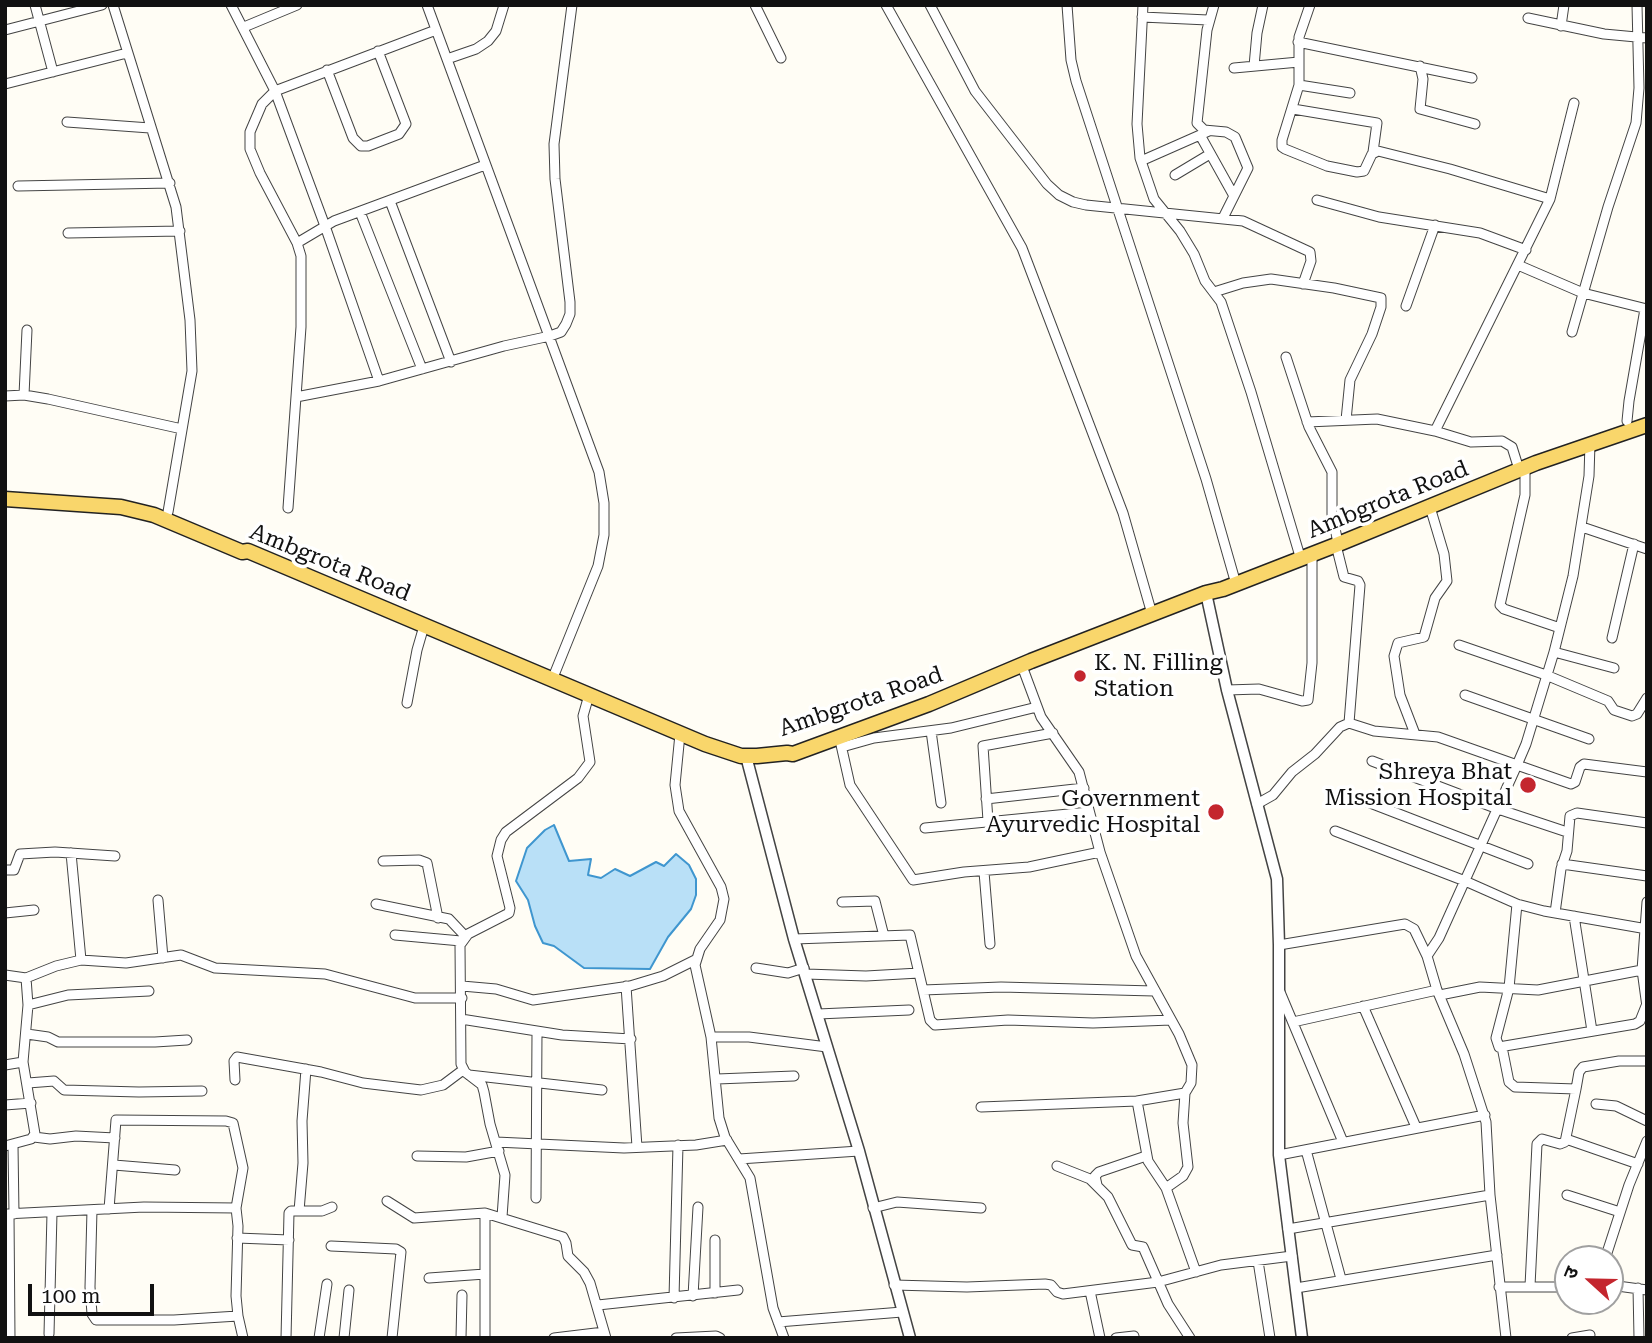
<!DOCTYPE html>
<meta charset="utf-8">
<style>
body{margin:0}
#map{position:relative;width:1652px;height:1343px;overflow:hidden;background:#fffdf5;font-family:"Roboto Serif","Noto Sans Devanagari",serif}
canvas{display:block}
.frame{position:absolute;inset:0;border:7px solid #111;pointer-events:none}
.north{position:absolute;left:1554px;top:1245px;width:70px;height:70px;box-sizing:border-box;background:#fff;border:2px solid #a0a0a0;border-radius:50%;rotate:292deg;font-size:19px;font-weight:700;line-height:28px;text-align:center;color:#111}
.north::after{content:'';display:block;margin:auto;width:24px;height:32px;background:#c4262e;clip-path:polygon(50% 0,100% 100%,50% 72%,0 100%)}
.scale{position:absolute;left:28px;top:1284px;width:126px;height:32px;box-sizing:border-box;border:4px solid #111;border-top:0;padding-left:9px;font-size:21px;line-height:24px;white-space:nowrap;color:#111;-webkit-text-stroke:5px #fff;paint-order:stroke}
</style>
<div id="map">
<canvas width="1652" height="1343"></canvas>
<div class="frame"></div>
<div class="north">उ</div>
<div class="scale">100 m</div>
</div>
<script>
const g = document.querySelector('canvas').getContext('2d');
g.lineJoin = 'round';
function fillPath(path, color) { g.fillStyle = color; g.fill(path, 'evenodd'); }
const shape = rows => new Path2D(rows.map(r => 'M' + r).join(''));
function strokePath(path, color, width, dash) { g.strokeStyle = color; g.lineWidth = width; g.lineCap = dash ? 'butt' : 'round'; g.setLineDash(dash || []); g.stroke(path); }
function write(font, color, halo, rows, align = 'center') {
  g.font = font + ' "Roboto Serif",serif'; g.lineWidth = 7; g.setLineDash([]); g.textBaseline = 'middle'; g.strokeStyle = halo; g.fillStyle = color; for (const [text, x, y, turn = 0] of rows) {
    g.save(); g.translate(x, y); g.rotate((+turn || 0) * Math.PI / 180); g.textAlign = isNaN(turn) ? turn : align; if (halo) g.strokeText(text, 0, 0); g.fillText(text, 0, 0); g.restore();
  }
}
const water = shape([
 [554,825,569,861,591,859,588,875,601,878,615,869,630,876,656,862,664,866,676,854,689,865,696,879,696,895,691,909,668,937,650,969,584,968,554,946,543,943,535,926,528,900,516,881,527,848,545,830,554,825]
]);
const minor = shape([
 [35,5,53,72],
 [113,5,176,207,190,320,192,371,168,512],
 [231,5,275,91,325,226,379,381],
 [427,5,599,472,604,503,604,535,598,566,552,680],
 [755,5,781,58],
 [886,5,1022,248,1123,513,1152,614],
 [930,5,975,91,1047,184,1059,195,1073,202,1086,205,1243,221,1310,252,1311,261,1303,284],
 [1067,5,1071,60,1076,81,1206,479,1234,577],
 [1143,5,1137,124,1140,158,1154,199,1180,231,1194,254,1205,281,1221,302,1251,392,1299,553],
 [1214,5,1207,30,1197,123,1204,130,1226,132,1235,137,1248,168,1223,218],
 [1310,5,1299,37,1299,85,1282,140,1282,147,1285,149,1327,166,1357,172,1364,171,1372,154,1378,151,1450,169,1550,199],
 [1142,17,1208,20],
 [1528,18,1604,34,1647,38],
 [1561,26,1564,5],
 [244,27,297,5],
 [5,30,102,5],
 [1298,42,1472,78],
 [447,59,476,49,488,41,496,31,504,5],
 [1254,66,1257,33,1263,5],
 [1420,66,1423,79,1420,109,1475,124],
 [1234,68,1299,62],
 [327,70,353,138,361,146,368,146,399,134,406,124,378,51],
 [5,84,127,53],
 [1299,85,1350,93],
 [1293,109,1377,123,1373,152],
 [67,122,150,128],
 [1200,135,1234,196],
 [1141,161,1209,131],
 [1175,175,1210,154],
 [18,186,170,183],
 [1317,200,1379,217,1480,233,1526,250],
 [390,201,451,362],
 [360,212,422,369],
 [68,233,180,231],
 [297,243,334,221,485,165],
 [1518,265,1583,293,1647,309],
 [1214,292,1243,283,1271,279,1334,288,1381,298,1381,307,1372,334,1350,380,1346,420],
 [1406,306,1435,225],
 [1572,332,1608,207,1636,123,1639,88,1637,5],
 [1286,357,1309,427,1332,472,1332,514,1337,538],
 [24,395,27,330],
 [5,396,24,395,48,399,182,429],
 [296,397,379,381,504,346,550,336,561,332,566,324,570,314,570,302,555,179,554,144,572,5],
 [1627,421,1629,401,1645,309],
 [1307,422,1377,419,1435,431,1471,442,1502,441,1512,447,1517,463],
 [1435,431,1550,199,1574,103],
 [1525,468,1525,495,1500,605,1504,609,1560,628],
 [288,508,301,327,301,256,297,243,260,173,250,149,250,132,262,104,275,91,436,30],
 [1582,527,1647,549],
 [1336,545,1344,577,1358,581,1360,585,1349,723,1374,731,1438,737,1517,765,1526,744,1554,652,1573,576,1589,476,1590,443],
 [1612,638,1634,544],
 [1459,645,1546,675,1608,701,1614,710,1632,716,1637,714,1647,698],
 [1554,652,1614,668],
 [1227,690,1259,689,1302,701,1308,700,1312,663,1312,555],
 [1465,695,1589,739],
 [407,703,417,650,424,626],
 [931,731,941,803],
 [680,734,675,785,679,811,721,887,724,899,720,920,700,949,695,965,711,1037,719,1118,725,1137,750,1178,773,1308,784,1338],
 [1415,734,1400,695,1394,656,1398,643,1424,637,1435,598,1447,581,1444,554,1430,507],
 [839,736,850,785,913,880,964,872,1029,867,1100,852,1079,772,1041,717,1022,666],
 [842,747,874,738,951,728,1037,707],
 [1372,761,1498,809,1567,832],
 [1347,794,1528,864],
 [986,799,1084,788],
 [1257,804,1273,795,1292,772,1315,754,1340,727,1349,723],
 [988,821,983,746,1053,733],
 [925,828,1089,812],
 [1335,831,1465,881,1517,904,1544,911,1647,929],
 [1100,852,1136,956,1179,1034,1192,1065,1191,1083,1185,1093,1137,1101,1148,1161,1166,1188,1196,1272],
 [71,853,81,960],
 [383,861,419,860,427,863,438,918],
 [1562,864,1647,876],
 [5,870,14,870,20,854,55,852,115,856],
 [984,872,990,944],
 [158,900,163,958],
 [842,902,875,901,884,936],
 [376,904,449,919,466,937],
 [1517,904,1509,988,1496,1038,1499,1047,1635,1024,1640,1021,1646,1006],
 [5,913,34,910],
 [1555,913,1561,869,1567,851,1570,816,1577,813,1647,823],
 [1574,916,1592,1031],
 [395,935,461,941],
 [794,939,910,935,930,1020,935,1025,1008,1020,1093,1023,1171,1020],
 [1279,945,1405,924,1414,929,1427,956,1439,938,1517,765,1571,784,1575,782,1580,767,1584,764,1647,772],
 [1427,956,1437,990,1464,1054,1486,1122,1490,1195,1506,1338],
 [756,968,788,973,804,968],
 [1642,970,1647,902],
 [806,974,866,976,919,973],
 [5,975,26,978,56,966,81,960,126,963,181,955,215,968,325,974,415,998,462,998],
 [462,986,496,989,533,1000,630,986,663,976,695,960],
 [626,986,637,1147],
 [923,990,1001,987,1154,991],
 [1280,992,1343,1142],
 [1440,995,1480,987,1538,990,1642,970,1647,1007],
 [28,1005,68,995,149,991],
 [1363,1006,1416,1127],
 [818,1014,909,1010],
 [461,1019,562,1035,631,1039],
 [1293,1022,1437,990],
 [27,1034,48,1037,58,1042,155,1042,187,1040],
 [711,1037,749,1037,827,1047],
 [1502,1047,1509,1082,1515,1087,1576,1089,1579,1072,1583,1067,1619,1061,1647,1061],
 [5,1065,23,1062],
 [469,1075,602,1090],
 [717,1079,794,1076],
 [235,1080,234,1061,237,1057,321,1072,363,1083,421,1090,443,1085,463,1070],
 [28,1083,54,1081,64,1090,139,1092,202,1091],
 [1596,1104,1616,1106,1647,1121],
 [5,1105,31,1103],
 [981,1107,1137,1101],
 [34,1137,50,1139,76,1136,115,1138],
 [1566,1139,1638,1164],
 [496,1142,624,1148,696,1145,727,1140],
 [13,1145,14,1214],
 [5,1146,31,1139,35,1134,23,1062,28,1005,26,978],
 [1306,1150,1341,1279],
 [1279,1155,1485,1115],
 [417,1156,466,1157,499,1151],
 [739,1159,859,1151],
 [114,1165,175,1170],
 [1057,1166,1090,1179,1108,1197,1132,1245,1143,1247,1168,1304,1190,1338],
 [1097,1185,1095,1176,1099,1172,1146,1156],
 [1166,1188,1183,1176,1188,1167,1183,1123,1185,1093],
 [1567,1195,1620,1212],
 [536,1198,537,1032],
 [387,1201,414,1218,485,1213,563,1237,566,1243,568,1256,584,1272,590,1283,606,1338],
 [873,1208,897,1202,981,1208],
 [109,1209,116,1120,226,1121,233,1123,243,1168,236,1208,238,1226,236,1296,238,1316,243,1338],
 [92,1210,90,1287,92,1314,96,1320,174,1320,238,1316],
 [299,1211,303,1163,302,1121,306,1069],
 [485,1213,485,1338],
 [5,1214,144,1207,236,1208],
 [9,1214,10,1338],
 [502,1217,505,1175,490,1124,484,1092,482,1085,465,1072,461,1064,460,945,468,934,509,913,510,908,497,856,501,840,506,832,578,778,590,762,583,716,589,695],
 [1288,1229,1490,1195],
 [237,1238,289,1240],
 [715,1240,715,1293],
 [331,1246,396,1249,401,1252,392,1338],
 [1605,1259,1629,1185,1647,1141],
 [1258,1261,1270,1338],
 [429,1278,485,1274],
 [894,1285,967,1287,1045,1284,1051,1285,1057,1292,1063,1294,1158,1282,1221,1265,1292,1256],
 [1610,1285,1647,1290],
 [1530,1286,1537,1144,1542,1139,1560,1144,1565,1142,1576,1089],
 [1499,1287,1568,1287],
 [1296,1288,1497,1255],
 [1638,1288,1639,1338],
 [1090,1291,1100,1338],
 [693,1296,698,1207],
 [674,1298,678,1145],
 [598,1305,738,1290],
 [778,1322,902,1312],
 [49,1334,52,1213],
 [286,1338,289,1213,291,1211,322,1211,332,1207],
 [319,1338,327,1284],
 [344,1338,349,1290],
 [461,1338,462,1295],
 [554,1338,604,1332],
 [676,1338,716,1336,720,1338],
 [1116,1338,1134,1336],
 [1572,1338,1590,1335]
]);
const tertiary = shape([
 [1206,593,1227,690,1277,879,1279,945,1279,1155,1302,1338],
 [746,756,794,939,859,1151,910,1338]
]);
const primary = shape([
 [5,499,121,507,154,515,242,552,248,551,705,744,741,756,757,756,787,753,793,754,929,704,1031,661,1206,593,1223,589,1336,545,1536,463,1647,425]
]);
const markers = [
 [1080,676,7,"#c4262e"],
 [1528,785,9,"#c4262e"],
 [1216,812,9,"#c4262e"]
];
const streetNames = [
 ["Ambgrota Road",1388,500,-22],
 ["Ambgrota Road",330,563,22],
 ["Ambgrota Road",861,702,-19]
];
const poiNames = [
 ["K. N. Filling",1094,663,"left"],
 ["Station",1094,689,"left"],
 ["Shreya Bhat",1512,772],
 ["Mission Hospital",1512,798],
 ["Government",1200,799],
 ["Ayurvedic Hospital",1200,825]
];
fillPath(water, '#b9e0f7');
strokePath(water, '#3f96cf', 2);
strokePath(minor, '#444', 11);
strokePath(tertiary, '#444', 13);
strokePath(primary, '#222', 17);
strokePath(minor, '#fff', 9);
strokePath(tertiary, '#fff', 10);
strokePath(primary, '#f9d66b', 14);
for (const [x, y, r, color] of markers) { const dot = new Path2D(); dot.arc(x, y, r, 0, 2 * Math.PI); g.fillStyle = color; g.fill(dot); strokePath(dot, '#fff', 2.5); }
write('23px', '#111', '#fff', streetNames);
write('23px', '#111', '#fff', poiNames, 'right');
</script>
